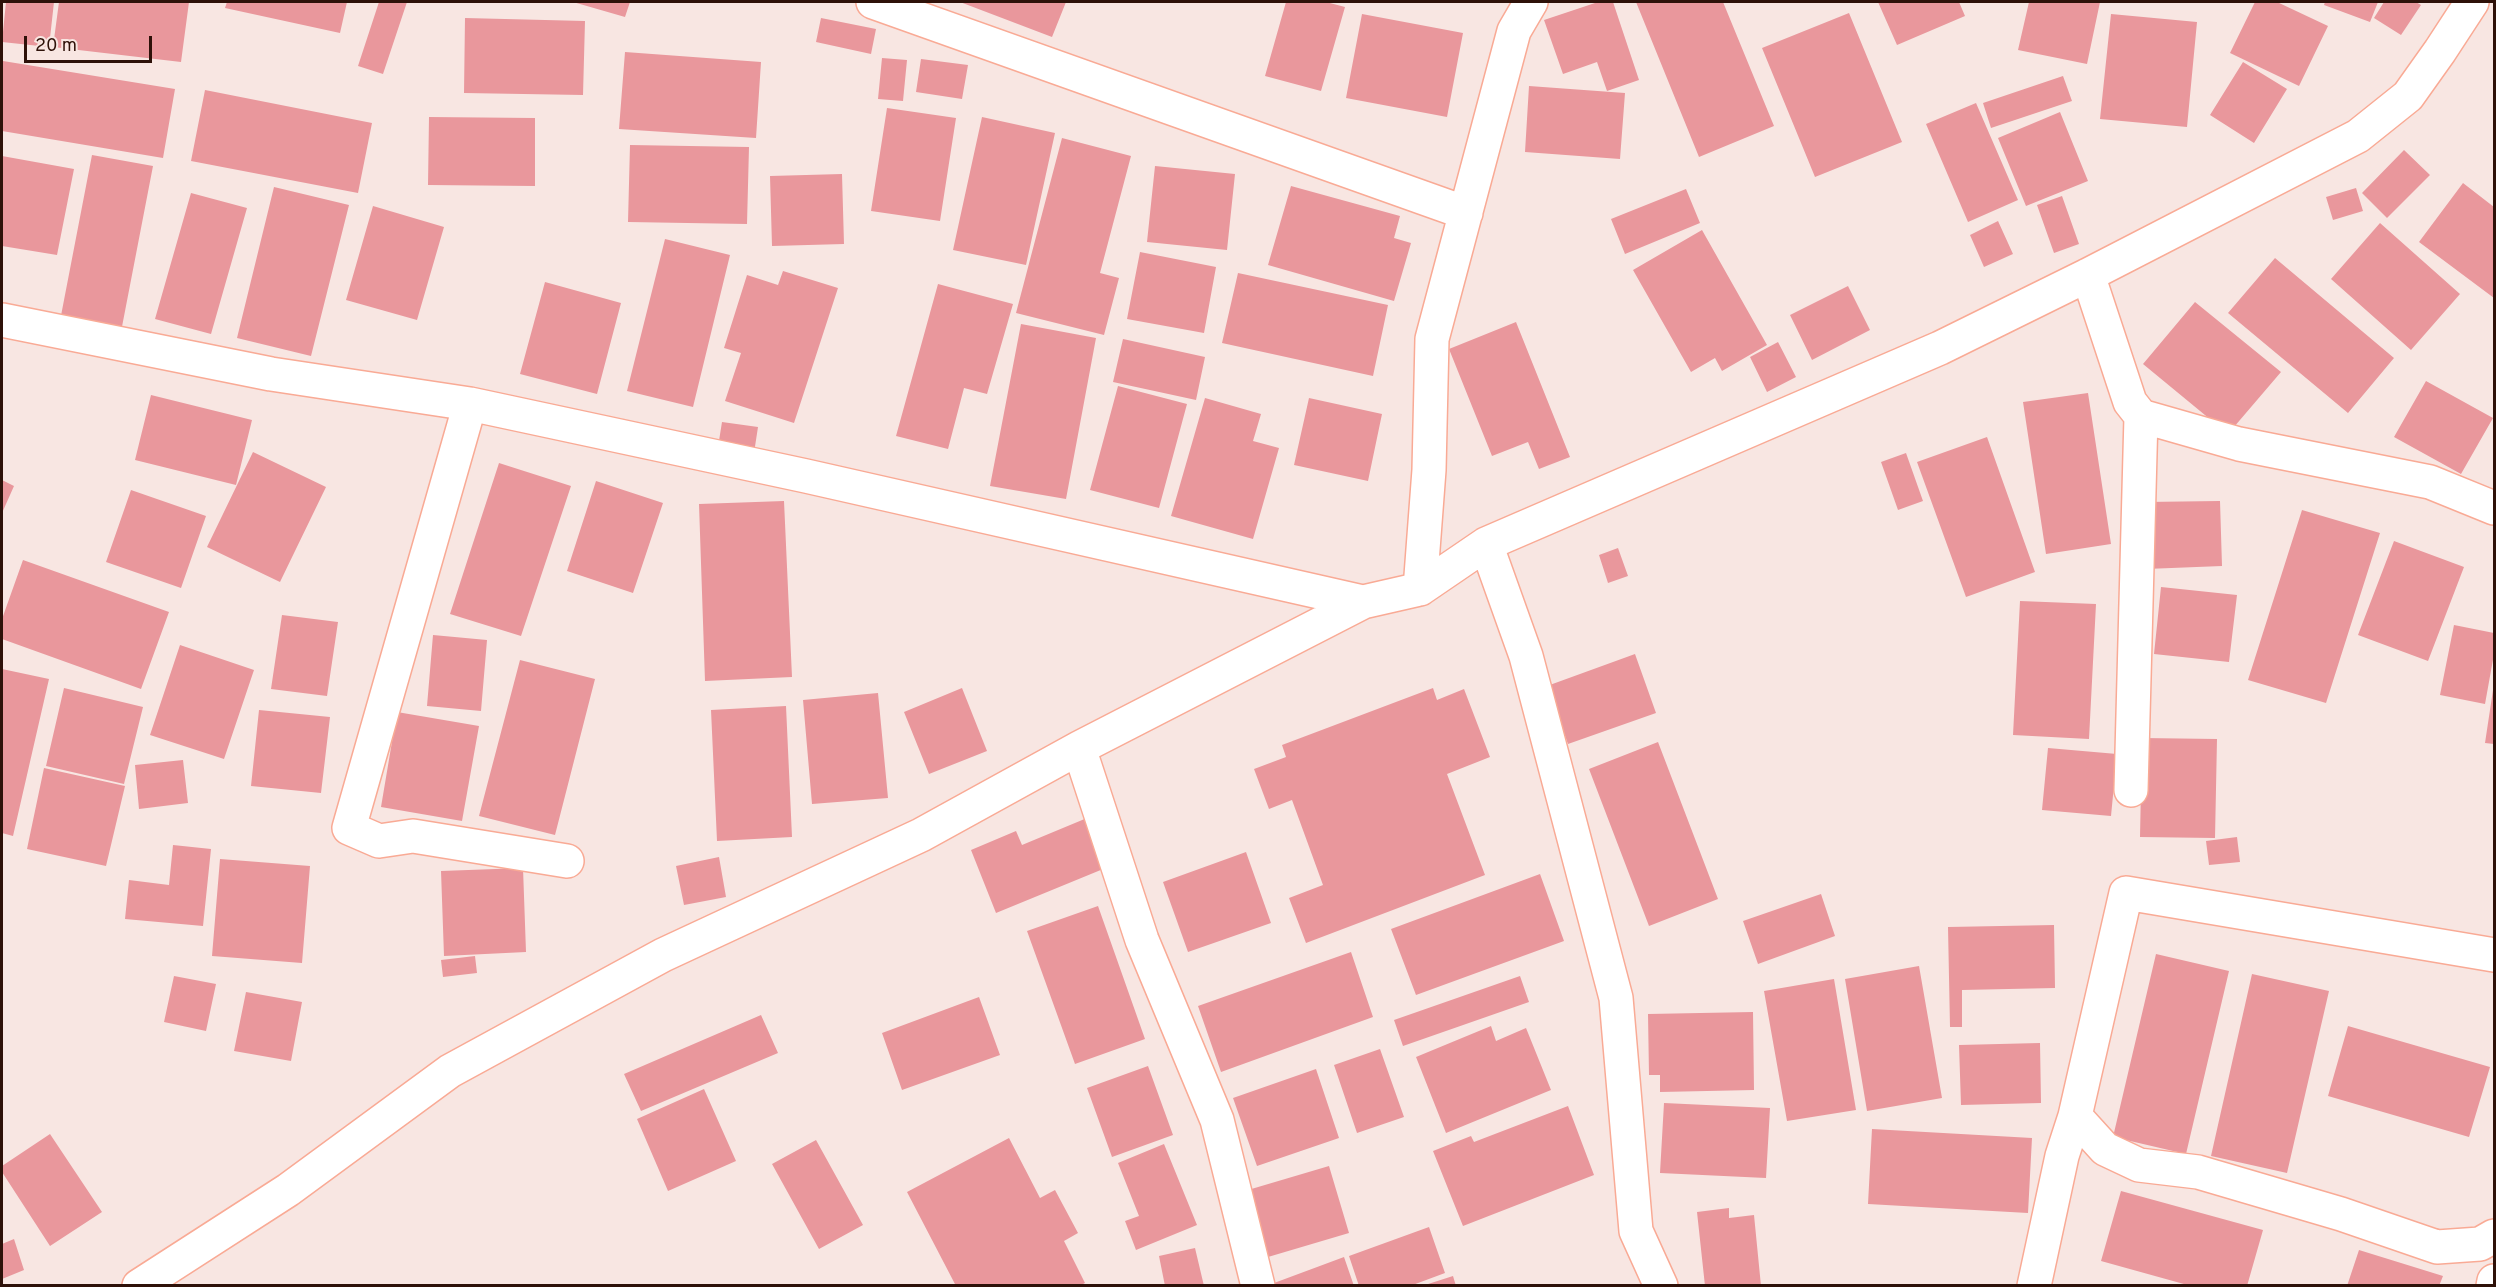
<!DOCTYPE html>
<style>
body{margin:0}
#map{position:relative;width:2496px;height:1287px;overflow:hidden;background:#f8e6e2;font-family:Overpass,sans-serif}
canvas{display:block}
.frame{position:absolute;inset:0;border:3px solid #2e1109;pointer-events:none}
.scale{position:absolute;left:24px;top:36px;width:128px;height:27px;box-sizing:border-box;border:3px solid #2e1109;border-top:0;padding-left:8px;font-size:18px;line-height:21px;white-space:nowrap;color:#2e1109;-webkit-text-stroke:4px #f8e6e2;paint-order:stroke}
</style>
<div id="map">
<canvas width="2496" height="1287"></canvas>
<div class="frame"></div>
<div class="scale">20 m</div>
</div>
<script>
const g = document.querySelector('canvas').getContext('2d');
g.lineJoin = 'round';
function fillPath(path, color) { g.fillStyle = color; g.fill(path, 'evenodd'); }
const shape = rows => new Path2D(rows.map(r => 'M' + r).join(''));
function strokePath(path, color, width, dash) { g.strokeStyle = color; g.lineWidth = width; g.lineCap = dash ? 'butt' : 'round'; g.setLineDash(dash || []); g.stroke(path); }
const building = shape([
 [6,2,54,2,49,47,2,42],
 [59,2,189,2,181,62,53,47],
 [227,2,347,2,340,33,225,8],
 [379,2,407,2,383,74,358,66],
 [573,2,630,2,625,17],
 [960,2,1066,2,1052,37],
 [1286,2,1326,2,1345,7,1321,91,1265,76],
 [1598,2,1613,2,1639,80,1607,91,1597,62,1563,74,1544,20],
 [1636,2,1723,2,1774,126,1699,157],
 [1878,2,1959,2,1965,16,1897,45],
 [2029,2,2100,2,2087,64,2018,50],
 [2255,2,2277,2,2328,26,2299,86,2230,53],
 [2325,2,2378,2,2370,22,2324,5],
 [2384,2,2416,2,2421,5,2401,35,2374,18],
 [1849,13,1902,142,1815,177,1762,48],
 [1362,14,1463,33,1447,117,1346,98],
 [2111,14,2197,22,2187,127,2100,119],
 [465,18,585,21,583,95,464,93],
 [821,18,876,29,871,54,816,42],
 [625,52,761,62,756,138,619,129],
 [882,58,907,60,903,101,878,99],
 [921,59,968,65,962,99,916,92],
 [3,61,175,89,163,158,2,131],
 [2243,62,2287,89,2254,143,2210,115],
 [2063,76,2072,101,1991,128,1983,103],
 [1529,86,1625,93,1620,159,1525,152],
 [205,90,372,123,358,193,191,161],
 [1976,103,2018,200,1968,222,1926,124],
 [887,108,956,118,940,221,871,211],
 [2060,112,2088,181,2026,206,1998,138],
 [429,117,535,118,535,186,428,185],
 [982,117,1055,133,1026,265,953,250],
 [1062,138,1131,156,1100,273,1119,278,1104,335,1016,313],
 [630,145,749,147,747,224,628,222],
 [2404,150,2430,175,2387,218,2362,193],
 [92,155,153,166,120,337,59,326],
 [2,156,74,169,57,255,2,246],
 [1155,166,1235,174,1227,250,1147,242],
 [842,174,844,244,772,246,770,176],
 [2463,183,2494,207,2494,298,2419,242],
 [1291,186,1400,216,1394,238,1411,243,1394,301,1268,265],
 [274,187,349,205,311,356,237,338],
 [2356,188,2363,211,2333,220,2326,197],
 [1686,189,1700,223,1625,254,1611,219],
 [191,193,247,208,211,334,155,319],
 [2062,196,2079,244,2054,253,2037,205],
 [373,206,444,227,417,320,346,300],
 [1998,221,2013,254,1984,267,1970,235],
 [2380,223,2460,294,2411,350,2331,279],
 [1702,230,1767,345,1722,371,1715,358,1691,372,1633,270],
 [665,239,730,255,693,407,627,391],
 [1140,252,1216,267,1204,333,1127,319],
 [2275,258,2394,358,2348,413,2228,313],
 [783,271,838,288,794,423,725,401,741,353,724,348,747,275,778,285],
 [1238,273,1388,305,1373,376,1222,343],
 [545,282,621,303,597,394,520,374],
 [938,284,1013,304,987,394,964,388,948,449,896,436],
 [1848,286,1870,330,1812,360,1790,315],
 [2195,302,2281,372,2228,434,2143,364],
 [1516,322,1570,457,1539,469,1528,442,1492,456,1449,349],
 [1021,324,1096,338,1066,499,990,486],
 [1123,339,1205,357,1196,400,1113,382],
 [1778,342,1796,377,1767,392,1750,357],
 [2426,381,2493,418,2461,474,2394,437],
 [1118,386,1187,404,1159,508,1090,490],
 [2088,393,2111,544,2046,554,2023,402],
 [151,395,252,420,236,485,135,460],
 [1205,398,1261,414,1253,441,1279,448,1253,539,1171,516],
 [1309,398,1382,414,1368,481,1294,465],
 [722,422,758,427,754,453,718,447],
 [1987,437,2035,572,1966,597,1917,462],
 [253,452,326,487,280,582,207,547],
 [1906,453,1923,501,1898,510,1881,462],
 [499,463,571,486,521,636,450,614],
 [2,480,14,486,2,513],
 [596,481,663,503,633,593,567,571],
 [131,490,206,516,181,588,106,562],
 [784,501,792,677,705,681,699,504],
 [2220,501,2222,566,2146,569,2145,502],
 [2302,510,2380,533,2326,703,2248,680],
 [2394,541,2464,567,2428,661,2358,635],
 [1618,548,1628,576,1608,583,1599,555],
 [23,560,169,612,141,689,2,639,2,619],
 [2161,587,2237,595,2229,662,2154,654],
 [2020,601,2096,604,2089,739,2013,735],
 [282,615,338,622,327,696,271,689],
 [2454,625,2494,633,2494,654,2485,704,2440,695],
 [433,635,487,640,481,711,427,706],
 [180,645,254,670,224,759,150,735],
 [1635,654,1656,713,1568,744,1547,686],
 [520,660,595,679,555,835,479,816],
 [2,669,49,679,13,836,2,833],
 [64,688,143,707,124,784,46,766],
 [962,688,987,751,929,774,904,712],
 [1433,688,1437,700,1464,689,1490,757,1447,774,1485,875,1306,943,1289,898,1323,885,1292,800,1269,809,1254,769,1286,757,1282,745],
 [2493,690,2494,690,2494,744,2485,743],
 [878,693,888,798,812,804,803,700],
 [786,706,792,837,717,841,711,710],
 [259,710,330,717,321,793,251,786],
 [397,712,479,726,462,821,381,807],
 [2142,738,2217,739,2215,838,2140,837],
 [1658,742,1718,899,1649,926,1589,769],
 [2048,748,2117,754,2111,816,2042,810],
 [183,760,188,803,139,809,135,765],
 [44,768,125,786,106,866,27,849],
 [1087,818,1108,867,996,913,971,850,1016,831,1022,845],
 [2237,837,2240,862,2209,865,2206,841],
 [173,845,211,849,203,926,125,919,129,880,169,885],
 [1246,852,1271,923,1188,952,1163,882],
 [719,857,726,897,684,905,676,866],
 [220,859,310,866,302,963,212,956],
 [523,868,526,952,444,956,441,871],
 [1540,874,1564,941,1416,995,1391,929],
 [1821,894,1835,936,1758,964,1743,921],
 [1098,906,1145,1039,1075,1064,1027,931],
 [2054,925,2055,988,1962,990,1962,1027,1950,1027,1948,927],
 [1351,952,1373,1017,1221,1072,1198,1006],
 [2156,954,2229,971,2186,1154,2113,1137],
 [475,956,477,973,443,977,441,960],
 [1919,966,1942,1098,1867,1111,1845,979],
 [2252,974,2329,991,2287,1173,2211,1156],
 [174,976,216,984,206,1031,164,1022],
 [1520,976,1529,1002,1403,1046,1394,1020],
 [1834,979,1856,1110,1787,1121,1764,991],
 [246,992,302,1002,291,1061,234,1051],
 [979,997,1000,1055,902,1090,882,1033],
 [1753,1012,1754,1090,1660,1092,1660,1075,1649,1075,1648,1014],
 [761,1015,778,1053,641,1111,624,1074],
 [1491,1026,1496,1041,1526,1028,1551,1090,1446,1133,1416,1057],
 [2348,1026,2490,1067,2469,1137,2328,1096],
 [2040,1043,2041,1103,1961,1105,1959,1045],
 [1380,1049,1404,1117,1357,1133,1334,1065],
 [1148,1066,1173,1135,1112,1157,1087,1088],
 [1316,1069,1339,1138,1257,1166,1233,1098],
 [704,1089,736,1161,668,1191,637,1119],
 [1664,1103,1770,1108,1766,1178,1660,1173],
 [1568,1106,1594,1175,1463,1226,1433,1151,1471,1136,1474,1142],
 [1872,1129,2032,1138,2028,1213,1868,1204],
 [50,1134,102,1212,50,1246,2,1172,2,1166],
 [1009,1138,1040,1198,1055,1190,1078,1233,1064,1241,1085,1283,1079,1286,956,1286,907,1192],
 [816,1140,863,1225,819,1249,772,1164],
 [1164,1144,1197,1225,1136,1250,1125,1221,1139,1216,1118,1163],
 [1329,1166,1349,1233,1268,1257,1248,1190],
 [2121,1191,2263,1230,2247,1286,2191,1286,2101,1261],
 [1729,1208,1729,1218,1754,1215,1761,1286,1705,1286,1697,1212],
 [1429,1227,1445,1273,1410,1286,1359,1286,1349,1256],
 [14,1239,24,1270,2,1279,2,1244],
 [1195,1248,1204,1286,1165,1286,1159,1256],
 [2359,1250,2443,1276,2439,1286,2347,1286],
 [1344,1257,1354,1286,1266,1286],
 [1453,1276,1456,1286,1425,1286,1425,1285]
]);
const minor = shape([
 [873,2,1466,213],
 [2088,275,2130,402,2141,416,2239,444,2430,482,2494,508],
 [2,320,271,374,470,404,806,476,1363,602],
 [470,404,349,828,379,841,413,836,567,861],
 [1486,544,1526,656,1616,998,1636,1231,1661,1286],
 [1420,589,1429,470,1432,339,1514,31,1531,2],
 [1079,748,1142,940,1217,1120,1258,1286],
 [2131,790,2141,416],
 [2075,1116,2126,893,2494,955],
 [139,1286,288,1190,450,1071,663,955,921,835,1079,748,1363,602,1420,589,1486,544,1940,348,2088,275,2358,136,2408,96,2440,51,2472,2],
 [2034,1286,2062,1156,2075,1116,2105,1149,2139,1165,2198,1172,2341,1214,2437,1247,2480,1244,2494,1236],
 [2493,1286,2494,1281]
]);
fillPath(building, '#e9979c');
strokePath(minor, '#f9aa95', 36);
strokePath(minor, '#fff', 33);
</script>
